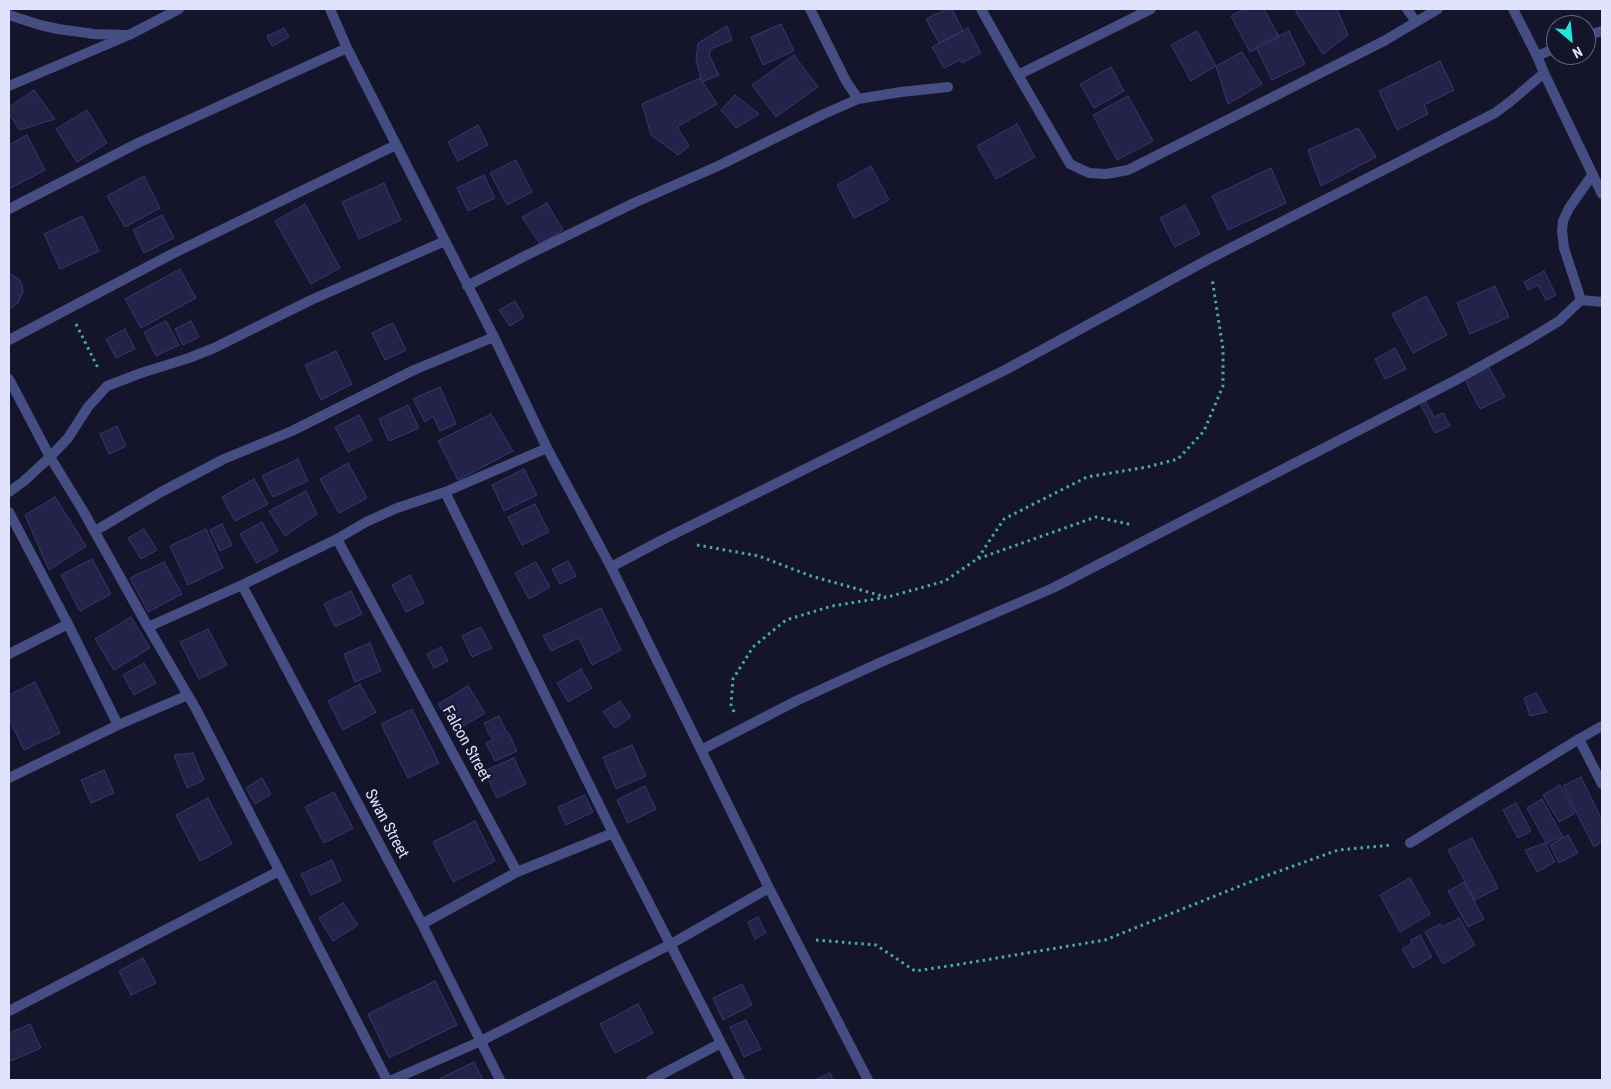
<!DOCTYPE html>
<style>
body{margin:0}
#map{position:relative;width:1611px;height:1089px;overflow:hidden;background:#14152a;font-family:"Roboto Condensed",sans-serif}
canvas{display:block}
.frame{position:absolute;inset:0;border:10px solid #e1e3fc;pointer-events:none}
.north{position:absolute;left:1546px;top:15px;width:50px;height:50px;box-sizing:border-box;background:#14152a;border:1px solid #66677e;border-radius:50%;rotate:152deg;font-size:14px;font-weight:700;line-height:20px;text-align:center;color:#e1e3fc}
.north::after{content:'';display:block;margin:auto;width:18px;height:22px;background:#22e6d5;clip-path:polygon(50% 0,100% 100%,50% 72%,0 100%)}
</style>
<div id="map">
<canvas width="1611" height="1089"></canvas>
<div class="frame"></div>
<div class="north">N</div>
</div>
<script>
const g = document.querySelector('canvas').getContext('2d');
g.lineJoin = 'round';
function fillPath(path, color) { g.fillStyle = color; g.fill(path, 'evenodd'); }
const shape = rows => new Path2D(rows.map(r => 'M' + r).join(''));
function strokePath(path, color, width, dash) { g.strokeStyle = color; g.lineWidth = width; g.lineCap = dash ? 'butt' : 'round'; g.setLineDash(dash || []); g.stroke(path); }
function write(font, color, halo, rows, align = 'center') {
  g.font = font + ' "Roboto Condensed",sans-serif'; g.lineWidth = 4; g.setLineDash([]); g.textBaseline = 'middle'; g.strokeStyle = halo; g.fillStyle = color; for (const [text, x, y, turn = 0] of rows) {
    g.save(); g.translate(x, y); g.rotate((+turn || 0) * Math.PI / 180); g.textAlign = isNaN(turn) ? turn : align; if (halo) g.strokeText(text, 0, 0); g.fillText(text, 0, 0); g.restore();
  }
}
const building = shape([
 [947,9,952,9,963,31,939,43,926,19,947,9],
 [1244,9,1264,9,1279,37,1250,52,1231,16,1244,9],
 [1296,9,1337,9,1348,35,1323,54,1296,12,1296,9],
 [781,24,794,51,763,65,751,37,781,24],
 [727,26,732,40,711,49,709,55,719,75,702,82,696,60,698,43,727,26],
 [284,28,289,37,272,46,267,36,284,28],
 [968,28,981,53,962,63,960,60,944,68,932,47,968,28],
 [1197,31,1216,66,1191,81,1171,45,1197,31],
 [1289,31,1305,64,1272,80,1256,47,1289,31],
 [1242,52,1262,84,1228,104,1216,66,1242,52],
 [794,55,818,87,776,117,752,85,794,55],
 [1440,61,1454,90,1424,105,1428,114,1397,130,1379,91,1440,61],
 [1111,67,1124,91,1094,108,1080,84,1111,67],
 [700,78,717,104,677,127,689,146,678,155,651,135,642,104,700,78],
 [34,90,55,119,20,130,9,114,9,107,34,90],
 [735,95,759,114,736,128,721,110,735,95],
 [1128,96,1153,141,1117,160,1093,115,1128,96],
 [87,110,107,143,77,162,56,129,87,110],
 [1017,124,1035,157,996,179,977,146,1017,124],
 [478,125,488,145,458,161,448,142,478,125],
 [1358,128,1376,157,1321,186,1308,150,1358,128],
 [27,135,45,170,9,189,9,145,27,135],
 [516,160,532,192,507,205,490,173,516,160],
 [871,166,889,200,854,218,837,185,871,166],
 [1271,168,1286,203,1228,230,1212,196,1271,168],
 [484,175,495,198,468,211,457,188,484,175],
 [144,176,160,208,125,227,107,196,144,176],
 [384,183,401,220,359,239,342,202,384,183],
 [547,203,563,230,540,244,522,217,547,203],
 [305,204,340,268,311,284,275,221,305,204],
 [1185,205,1200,234,1175,247,1160,218,1185,205],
 [162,215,174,238,144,253,133,230,162,215],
 [82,216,99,251,60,269,44,234,82,216],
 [180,269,196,298,141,328,125,299,180,269],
 [1544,271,1556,295,1546,300,1538,285,1528,290,1524,282,1544,271],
 [9,273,19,279,22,285,23,292,18,303,9,309,9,273],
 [1495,286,1509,317,1470,334,1457,303,1495,286],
 [1426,296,1447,335,1413,353,1392,314,1426,296],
 [515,301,524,317,510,326,499,310,515,301],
 [166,321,179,345,156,356,144,332,166,321],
 [191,321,199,337,183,345,175,329,191,321],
 [393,323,406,350,385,360,372,333,393,323],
 [125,329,135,349,116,358,106,339,125,329],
 [1395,348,1406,369,1385,379,1375,359,1395,348],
 [336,351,352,384,321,400,305,365,336,351],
 [1488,366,1505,397,1480,409,1464,378,1488,366],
 [440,387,456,424,440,431,433,416,425,422,413,399,440,387],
 [1426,402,1434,417,1443,413,1450,426,1435,433,1421,405,1426,402],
 [408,405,419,428,389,441,379,419,408,405],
 [491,414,513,451,458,480,438,441,491,414],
 [359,415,372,440,348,452,335,427,359,415],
 [117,426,126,446,109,454,100,434,117,426],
 [298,459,308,481,273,497,262,476,298,459],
 [348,463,367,498,339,513,320,479,348,463],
 [524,469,537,495,504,511,492,485,524,469],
 [254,479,268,504,235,521,222,497,254,479],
 [306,491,317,514,285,536,269,511,306,491],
 [55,497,86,546,49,570,25,515,55,497],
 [535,504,549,532,522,545,508,517,535,504],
 [262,522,278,551,257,563,240,534,262,522],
 [222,524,232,545,220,551,210,530,222,524],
 [144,529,157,550,141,559,128,538,144,529],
 [206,529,223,568,188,585,170,546,206,529],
 [92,559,111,594,80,611,61,575,92,559],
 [568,561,576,576,560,584,552,569,568,561],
 [164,562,182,594,148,612,130,578,164,562],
 [536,562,550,587,529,599,515,573,536,562],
 [410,575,424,603,406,612,392,585,410,575],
 [351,591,362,614,335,627,324,604,351,591],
 [601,608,621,650,592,665,579,638,551,651,543,636,601,608],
 [131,617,150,648,114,670,95,639,131,617],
 [481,627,492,648,472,657,462,636,481,627],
 [208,629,227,665,199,679,180,642,208,629],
 [370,643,381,671,355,682,344,654,370,643],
 [441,647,448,661,434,668,427,654,441,647],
 [144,663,156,683,134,695,123,675,144,663],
 [581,669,592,688,568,702,557,683,581,669],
 [35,682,60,733,24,750,9,719,9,695,35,682],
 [360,684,376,712,343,730,328,701,360,684],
 [468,686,485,713,455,731,438,704,468,686],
 [1536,693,1547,712,1530,716,1524,698,1536,693],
 [620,701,631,717,615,728,603,712,620,701],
 [412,709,439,763,408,778,381,724,412,709],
 [499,716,506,731,491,738,484,723,499,716],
 [508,732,517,751,495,761,486,743,508,732],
 [632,745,646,776,616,789,603,757,632,745],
 [193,753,204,780,187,788,174,755,193,753],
 [514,758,526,784,497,798,484,771,514,758],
 [104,770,114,793,91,803,81,780,104,770],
 [1581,777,1602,820,1602,842,1594,847,1563,786,1581,777],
 [262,778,271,794,255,804,246,788,262,778],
 [1560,785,1575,813,1559,822,1543,795,1560,785],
 [645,786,656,809,628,823,617,800,645,786],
 [334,792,353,828,324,843,305,807,334,792],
 [585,795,593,812,566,825,558,807,585,795],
 [208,798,232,844,200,861,176,815,208,798],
 [1542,799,1563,837,1555,839,1547,844,1527,808,1542,799],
 [1516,803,1531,831,1518,838,1503,810,1516,803],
 [475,821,495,861,453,882,433,842,475,821],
 [1568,835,1578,853,1559,863,1550,845,1568,835],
 [1472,838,1498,888,1475,900,1448,850,1472,838],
 [1545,843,1555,862,1537,872,1525,850,1545,843],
 [332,860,341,881,311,895,301,874,332,860],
 [1410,878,1430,914,1400,932,1380,895,1410,878],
 [1464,882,1484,919,1468,927,1448,891,1464,882],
 [343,903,358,925,333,941,319,918,343,903],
 [758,917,766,933,755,939,748,922,758,917],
 [1459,918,1475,945,1443,964,1425,932,1440,924,1442,927,1459,918],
 [1420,935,1432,957,1413,968,1402,949,1411,944,1411,940,1420,935],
 [143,958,156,983,131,995,119,971,143,958],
 [435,981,457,1025,389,1058,368,1014,435,981],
 [742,984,752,1005,723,1020,713,998,742,984],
 [638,1004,653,1033,615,1053,600,1024,638,1004],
 [746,1020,761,1049,744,1057,730,1027,746,1020],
 [30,1024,41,1048,11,1061,9,1056,9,1033,30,1024],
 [474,1062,483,1080,437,1080,474,1062],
 [830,1073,833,1080,815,1080,830,1073]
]);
const path = shape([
 [76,324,99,370],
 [697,545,759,556,811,576,886,597],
 [978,558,1004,519,1087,477,1147,467,1178,459,1204,431,1223,386,1223,349,1212,278],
 [734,712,731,705,733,679,753,647,786,620,832,606,888,597,945,581,977,559,1096,517,1133,525],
 [816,940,876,945,915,971,955,965,1105,940,1260,878,1338,850,1392,845]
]);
const lane = shape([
 [1586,36,1602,31],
 [1537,56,1556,48],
 [1579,739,1602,784]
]);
const street = shape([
 [330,9,347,48,494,337,547,448,611,567,769,888,868,1080],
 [810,9,846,81,858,99],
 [981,9,1018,75,1070,164,1089,173,1106,174,1128,170,1384,41,1416,22,1407,9],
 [1513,9,1537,56,1544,73,1602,194],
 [9,15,40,25,58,29,94,34,126,35],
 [1416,22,1438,9],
 [1018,75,1151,9],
 [9,86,129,35,179,9],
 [9,209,138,143,347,48],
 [467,286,523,257,636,202,718,166,824,114,858,99,901,92,948,87],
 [1581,300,1602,302],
 [9,340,172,254,396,145],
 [9,379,50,457,82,509,148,627],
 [9,492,24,481,50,457,68,438,88,407,107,386,141,373,189,358,214,348,311,300,445,241],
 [445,492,613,833,740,1080],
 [9,512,68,624],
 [95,531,161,492,224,459,292,431,414,370,494,337],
 [337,539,517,872],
 [611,567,664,539,1007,369,1209,259,1495,113,1511,101,1544,73],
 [242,585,422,924,500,1080],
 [9,654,68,624,118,725],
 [701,750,796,701,879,663,1053,588,1456,380,1526,341,1559,321,1581,300,1564,248,1562,231,1563,221,1569,208,1593,174],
 [9,778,118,725,188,695],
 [1410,843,1579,739,1602,726],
 [422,924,517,872,613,833],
 [9,1011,279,871],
 [387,1080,196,709,148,627,242,585,337,539,366,522,397,508,445,492,547,448],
 [392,1080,481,1041,671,944,769,888],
 [651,1080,721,1043]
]);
const streetNames = [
 ["Falcon Street",466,744,61],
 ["Swan Street",386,824,62]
];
fillPath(building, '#232249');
strokePath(building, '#383772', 1);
strokePath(path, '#40b195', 3, [2.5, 4]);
strokePath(lane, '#454e83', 10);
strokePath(street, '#454e83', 10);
write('16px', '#e1e3fc', '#14152a', streetNames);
</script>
